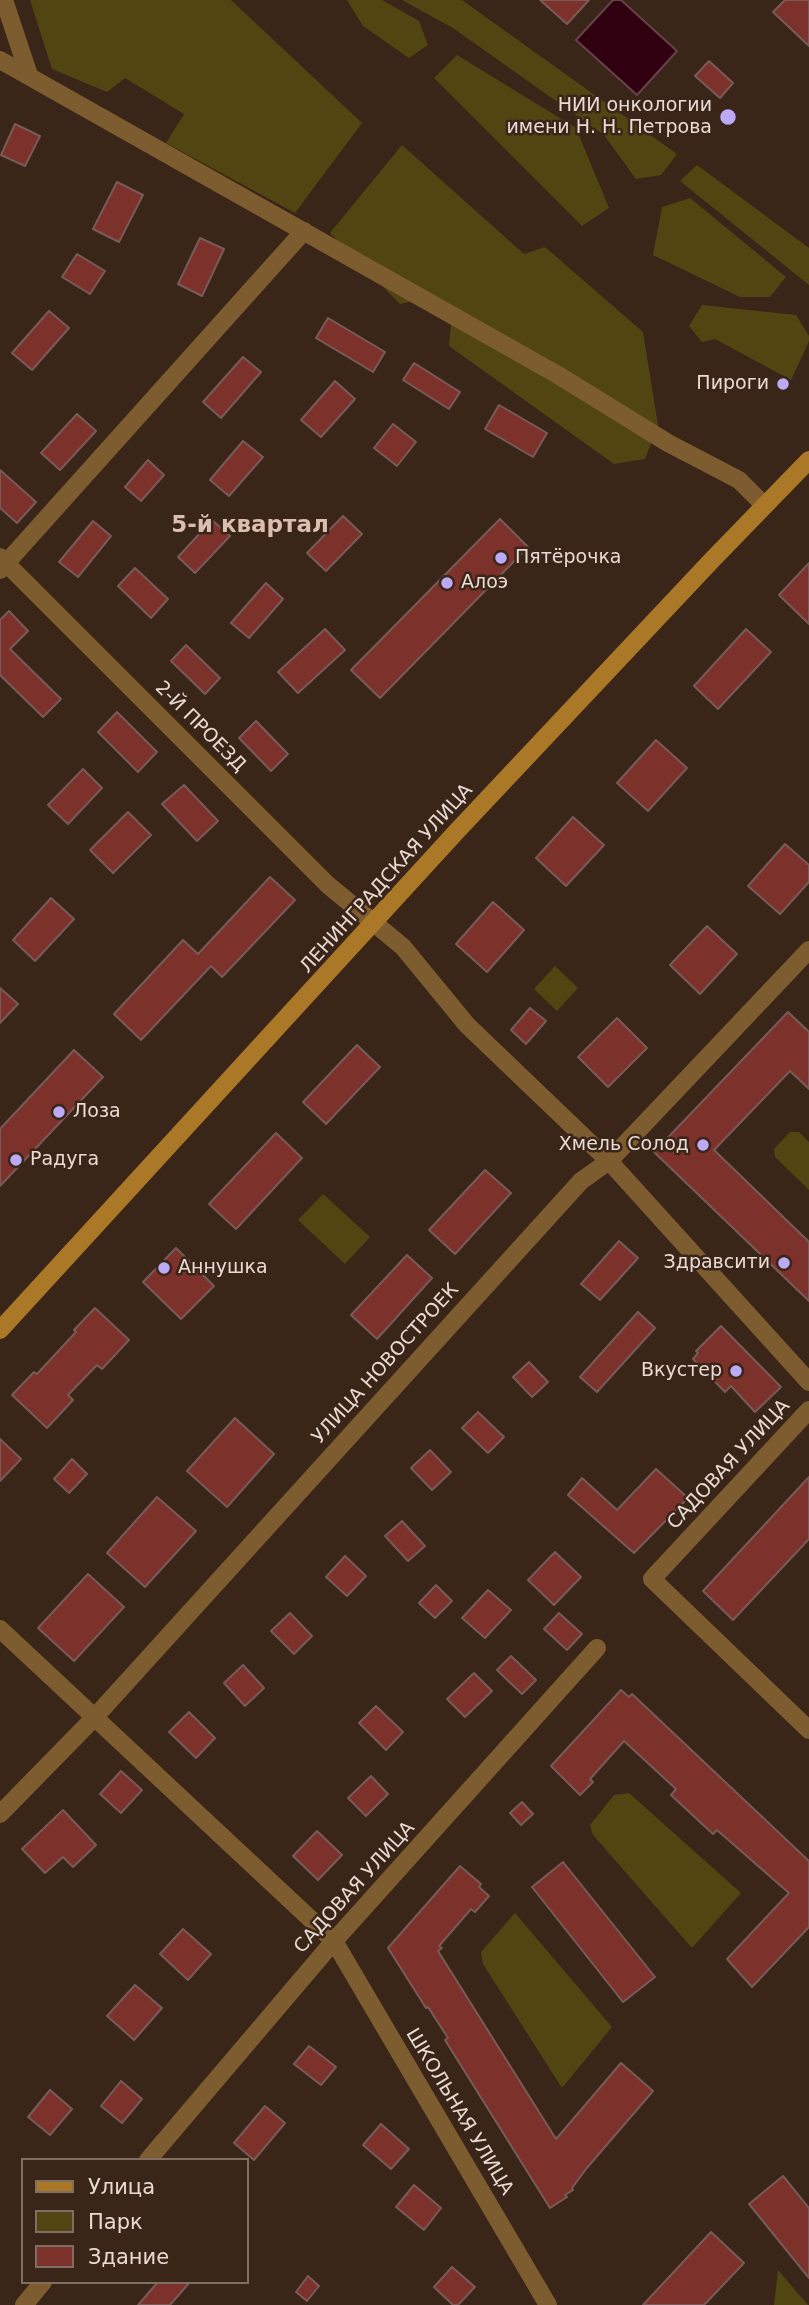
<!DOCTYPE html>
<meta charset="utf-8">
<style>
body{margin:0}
#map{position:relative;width:809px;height:2305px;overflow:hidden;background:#3a2519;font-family:"DejaVu Sans",sans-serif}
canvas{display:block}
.legend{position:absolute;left:21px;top:2158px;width:228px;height:126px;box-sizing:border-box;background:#3a2519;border:2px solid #806e63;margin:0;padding:9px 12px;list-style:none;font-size:21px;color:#e9dbd3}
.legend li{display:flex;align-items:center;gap:14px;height:35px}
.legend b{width:35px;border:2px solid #806e63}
</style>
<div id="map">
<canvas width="809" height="2305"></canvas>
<ul class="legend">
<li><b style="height:9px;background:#ab7827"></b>Улица</li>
<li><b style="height:19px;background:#514612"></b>Парк</li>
<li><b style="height:19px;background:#7c312a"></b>Здание</li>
</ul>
</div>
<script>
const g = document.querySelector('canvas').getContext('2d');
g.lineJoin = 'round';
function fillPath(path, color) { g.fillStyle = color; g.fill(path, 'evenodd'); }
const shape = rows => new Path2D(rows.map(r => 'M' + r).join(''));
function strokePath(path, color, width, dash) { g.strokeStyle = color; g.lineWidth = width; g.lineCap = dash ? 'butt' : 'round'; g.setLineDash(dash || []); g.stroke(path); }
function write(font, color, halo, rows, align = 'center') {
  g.font = font + ' "DejaVu Sans",sans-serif'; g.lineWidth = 5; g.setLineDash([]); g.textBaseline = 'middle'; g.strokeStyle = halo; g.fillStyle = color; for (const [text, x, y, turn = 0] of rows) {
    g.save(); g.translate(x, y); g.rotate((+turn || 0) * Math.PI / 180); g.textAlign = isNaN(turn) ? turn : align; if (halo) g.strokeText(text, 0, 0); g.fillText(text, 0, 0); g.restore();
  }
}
const green = shape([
 [30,0,231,0,362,123,295,213,166,143,184,114,125,78,107,92,52,69],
 [347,0,382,0,419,21,428,45,409,58,363,26],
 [402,0,462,0,677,154,661,175,636,179,604,135,453,28],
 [457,55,576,128,609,208,582,226,434,78],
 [402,145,524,254,545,247,643,332,658,425,645,459,614,464,449,346,451,323,422,299,400,304,330,233],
 [697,165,809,248,809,285,680,181],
 [690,198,786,277,770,297,740,297,653,255,662,207],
 [702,305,796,315,809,336,809,341,791,380,715,339,702,342,689,326],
 [555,966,578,988,557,1011,534,989],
 [790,1132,799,1132,809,1142,809,1190,775,1157,774,1149],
 [323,1194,370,1237,345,1264,298,1220],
 [629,1793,741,1893,692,1948,593,1835,590,1825,614,1795],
 [515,1913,612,2027,562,2088,483,1964,481,1952],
 [778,2270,808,2305,774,2305]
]);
const water = shape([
 [613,0,621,0,677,51,637,95,576,40,613,0]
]);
const building = shape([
 [540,0,589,0,567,24,540,0],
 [785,0,809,0,809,46,773,12,785,0],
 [709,61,733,83,720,98,695,76,709,61],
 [15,124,40,136,25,166,1,155,15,124],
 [117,182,143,195,119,242,93,229,117,182],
 [200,238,224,249,202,296,178,284,200,238],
 [77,254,105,271,90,294,62,277,77,254],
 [49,311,69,328,32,370,12,353,49,311],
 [328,318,385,352,373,372,316,338,328,318],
 [243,357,261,372,221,418,203,402,243,357],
 [414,363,460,392,449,409,403,380,414,363],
 [335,381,355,399,321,437,301,420,335,381],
 [499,405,547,433,533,457,485,429,499,405],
 [77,414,96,431,60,470,41,453,77,414],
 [393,424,416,442,397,466,374,448,393,424],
 [243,441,263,457,229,496,210,480,243,441],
 [148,460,164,475,141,501,125,487,148,460],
 [0,470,36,502,17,523,0,508,0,470],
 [343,516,362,534,326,571,307,553,343,516],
 [500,519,528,547,380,698,351,670,500,519],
 [212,520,230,536,195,573,178,557,212,520],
 [93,521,111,536,78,577,59,562,93,521],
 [809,563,809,624,779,595,809,563],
 [135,568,168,599,151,618,118,586,135,568],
 [266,583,283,599,249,638,231,623,266,583],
 [9,611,28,631,10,649,61,699,43,717,0,675,0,620,9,611],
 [325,629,345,650,298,693,278,672,325,629],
 [746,629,771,652,718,709,694,686,746,629],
 [186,645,220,678,205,694,171,661,186,645],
 [117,712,157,752,138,772,98,732,117,712],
 [256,721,288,754,271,771,239,738,256,721],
 [656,740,687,768,648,811,617,783,656,740],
 [83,769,102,788,68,824,48,805,83,769],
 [184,785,218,821,197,841,162,804,184,785],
 [128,812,151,835,113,873,90,850,128,812],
 [573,817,604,845,566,886,536,858,573,817],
 [785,844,809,865,809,882,780,914,748,886,785,844],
 [270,877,295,900,222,977,211,966,141,1040,114,1014,183,940,198,954,270,877],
 [51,898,74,919,35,961,13,940,51,898],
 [493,902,524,930,487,972,456,944,493,902],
 [707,926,737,954,700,994,670,965,707,926],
 [0,988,18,1004,0,1023,0,988],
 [530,1008,546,1021,526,1044,511,1030,530,1008],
 [788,1012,809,1032,809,1089,790,1071,714,1150,809,1242,809,1301,654,1152,788,1012],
 [617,1018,647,1048,608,1087,578,1057,617,1018],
 [357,1045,380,1067,326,1124,303,1102,357,1045],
 [74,1050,103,1077,0,1186,0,1129,74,1050],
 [276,1133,302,1158,236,1229,209,1204,276,1133],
 [485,1170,511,1193,455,1254,429,1230,485,1170],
 [619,1241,638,1258,600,1300,581,1284,619,1241],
 [176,1248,214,1286,181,1319,143,1282,176,1248],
 [407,1255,432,1278,377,1339,351,1315,407,1255],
 [95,1308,129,1340,102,1369,97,1365,68,1395,73,1400,47,1428,12,1395,34,1372,37,1374,76,1332,74,1330,95,1308],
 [638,1312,655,1328,597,1392,580,1377,638,1312],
 [721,1326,781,1387,755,1412,731,1386,725,1392,693,1359,698,1353,696,1351,721,1326],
 [529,1362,548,1382,532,1397,513,1377,529,1362],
 [478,1412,504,1437,488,1453,462,1428,478,1412],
 [235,1418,274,1454,227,1507,187,1471,235,1418],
 [0,1439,21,1459,0,1481,0,1439],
 [430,1450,451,1472,432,1490,411,1468,430,1450],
 [72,1459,87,1474,69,1493,54,1479,72,1459],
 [656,1469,688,1498,634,1553,568,1495,582,1478,617,1510,656,1469],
 [809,1477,809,1539,733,1620,703,1591,809,1477],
 [157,1497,196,1531,145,1587,107,1553,157,1497],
 [402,1521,425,1546,408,1561,385,1536,402,1521],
 [555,1552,581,1577,554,1605,528,1580,555,1552],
 [345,1556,366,1576,347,1596,326,1577,345,1556],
 [88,1574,124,1607,74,1661,38,1628,88,1574],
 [436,1585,452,1601,435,1618,419,1603,436,1585],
 [488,1590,511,1610,485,1638,462,1618,488,1590],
 [290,1613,312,1636,294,1654,271,1631,290,1613],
 [559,1613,582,1634,567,1650,544,1629,559,1613],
 [511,1656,536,1680,522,1694,497,1670,511,1656],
 [243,1665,264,1688,245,1706,224,1683,243,1665],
 [474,1673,492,1691,465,1717,447,1699,474,1673],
 [621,1690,629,1697,632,1694,809,1861,809,1927,752,1987,727,1959,789,1893,717,1830,713,1834,671,1795,676,1789,624,1741,590,1779,593,1782,580,1795,551,1766,621,1690],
 [376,1706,403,1732,386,1750,359,1723,376,1706],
 [189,1712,215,1738,196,1758,169,1732,189,1712],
 [121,1771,142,1790,121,1813,100,1794,121,1771],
 [371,1776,388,1794,366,1816,348,1798,371,1776],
 [522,1802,533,1814,521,1825,510,1813,522,1802],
 [63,1810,96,1845,73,1867,63,1857,45,1873,22,1849,63,1810],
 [317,1831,342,1855,318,1880,293,1856,317,1831],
 [563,1862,655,1977,623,2002,532,1887,563,1862],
 [460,1866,481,1884,479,1887,489,1896,475,1912,471,1909,439,1946,442,1948,438,1951,556,2139,621,2063,653,2091,586,2169,572,2188,573,2190,565,2195,567,2197,550,2208,445,2040,448,2038,428,2007,426,2008,388,1948,460,1866],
 [183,1929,211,1954,188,1980,160,1954,183,1929],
 [135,1985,162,2008,134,2040,107,2016,135,1985],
 [309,2046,336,2067,321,2085,294,2064,309,2046],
 [121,2081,142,2099,122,2123,101,2106,121,2081],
 [50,2090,72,2109,50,2135,28,2117,50,2090],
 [265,2106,285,2123,254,2160,234,2143,265,2106],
 [381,2124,409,2149,391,2169,363,2145,381,2124],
 [783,2176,809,2208,809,2278,749,2204,783,2176],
 [414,2185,441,2208,424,2230,396,2207,414,2185],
 [711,2232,744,2263,704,2305,643,2305,711,2232],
 [452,2267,475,2287,458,2305,453,2305,434,2287,452,2267],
 [308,2276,319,2286,307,2301,296,2292,308,2276],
 [158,2282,190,2282,170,2305,138,2305,158,2282]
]);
const street = shape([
 [4,0,29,75],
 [0,60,558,375,668,443,739,480,764,505],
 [0,557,328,885,403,947,467,1025,609,1161,809,1382],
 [0,570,304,231],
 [809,1410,652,1579,809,1730],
 [0,1629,334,1941,548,2305],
 [0,1814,94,1718,581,1181,609,1161,809,950],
 [148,2160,334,1941,597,1648],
 [24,2305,43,2282]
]);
const secondary = shape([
 [0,1330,457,831,712,560,809,460]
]);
const markers = [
 [728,117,9,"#bcaaf6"],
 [783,384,7,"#bcaaf6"],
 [501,558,7,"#bcaaf6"],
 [447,583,7,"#bcaaf6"],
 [59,1112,7,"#bcaaf6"],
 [703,1145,7,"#bcaaf6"],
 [16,1160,7,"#bcaaf6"],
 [784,1263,7,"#bcaaf6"],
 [164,1268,7,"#bcaaf6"],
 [736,1371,7,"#bcaaf6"]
];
const poiNames = [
 ["НИИ онкологии",712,106],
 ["имени Н. Н. Петрова",712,128],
 ["Пироги",769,384],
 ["Пятёрочка",515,558,"left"],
 ["Алоэ",461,583,"left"],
 ["Лоза",73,1112,"left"],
 ["Хмель Солод",689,1145],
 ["Радуга",30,1160,"left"],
 ["Здравсити",770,1263],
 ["Аннушка",178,1268,"left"],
 ["Вкустер",722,1371]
];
const streetNames = [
 ["2-Й ПРОЕЗД",200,727,45],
 ["ЛЕНИНГРАДСКАЯ УЛИЦА",387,879,-48],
 ["УЛИЦА НОВОСТРОЕК",386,1364,-48],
 ["САДОВАЯ УЛИЦА",729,1465,-47],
 ["САДОВАЯ УЛИЦА",355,1888,-48],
 ["ШКОЛЬНАЯ УЛИЦА",459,2112,59]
];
const quarterNames = [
 ["5-й квартал",250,526]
];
fillPath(green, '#514612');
fillPath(water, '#300010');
strokePath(water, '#68424a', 2);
fillPath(building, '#7c312a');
strokePath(building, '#785b58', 2);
strokePath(street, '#7d5d2f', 18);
strokePath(secondary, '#ab7827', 18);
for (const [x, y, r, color] of markers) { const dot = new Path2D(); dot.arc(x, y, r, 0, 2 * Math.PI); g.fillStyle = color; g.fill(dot); strokePath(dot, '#3a2519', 2.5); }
write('19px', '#e9dbd3', '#3a2519', poiNames, 'right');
write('19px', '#e9dbd3', '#3a2519', streetNames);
write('bold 23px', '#dabeaf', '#3a2519', quarterNames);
</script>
